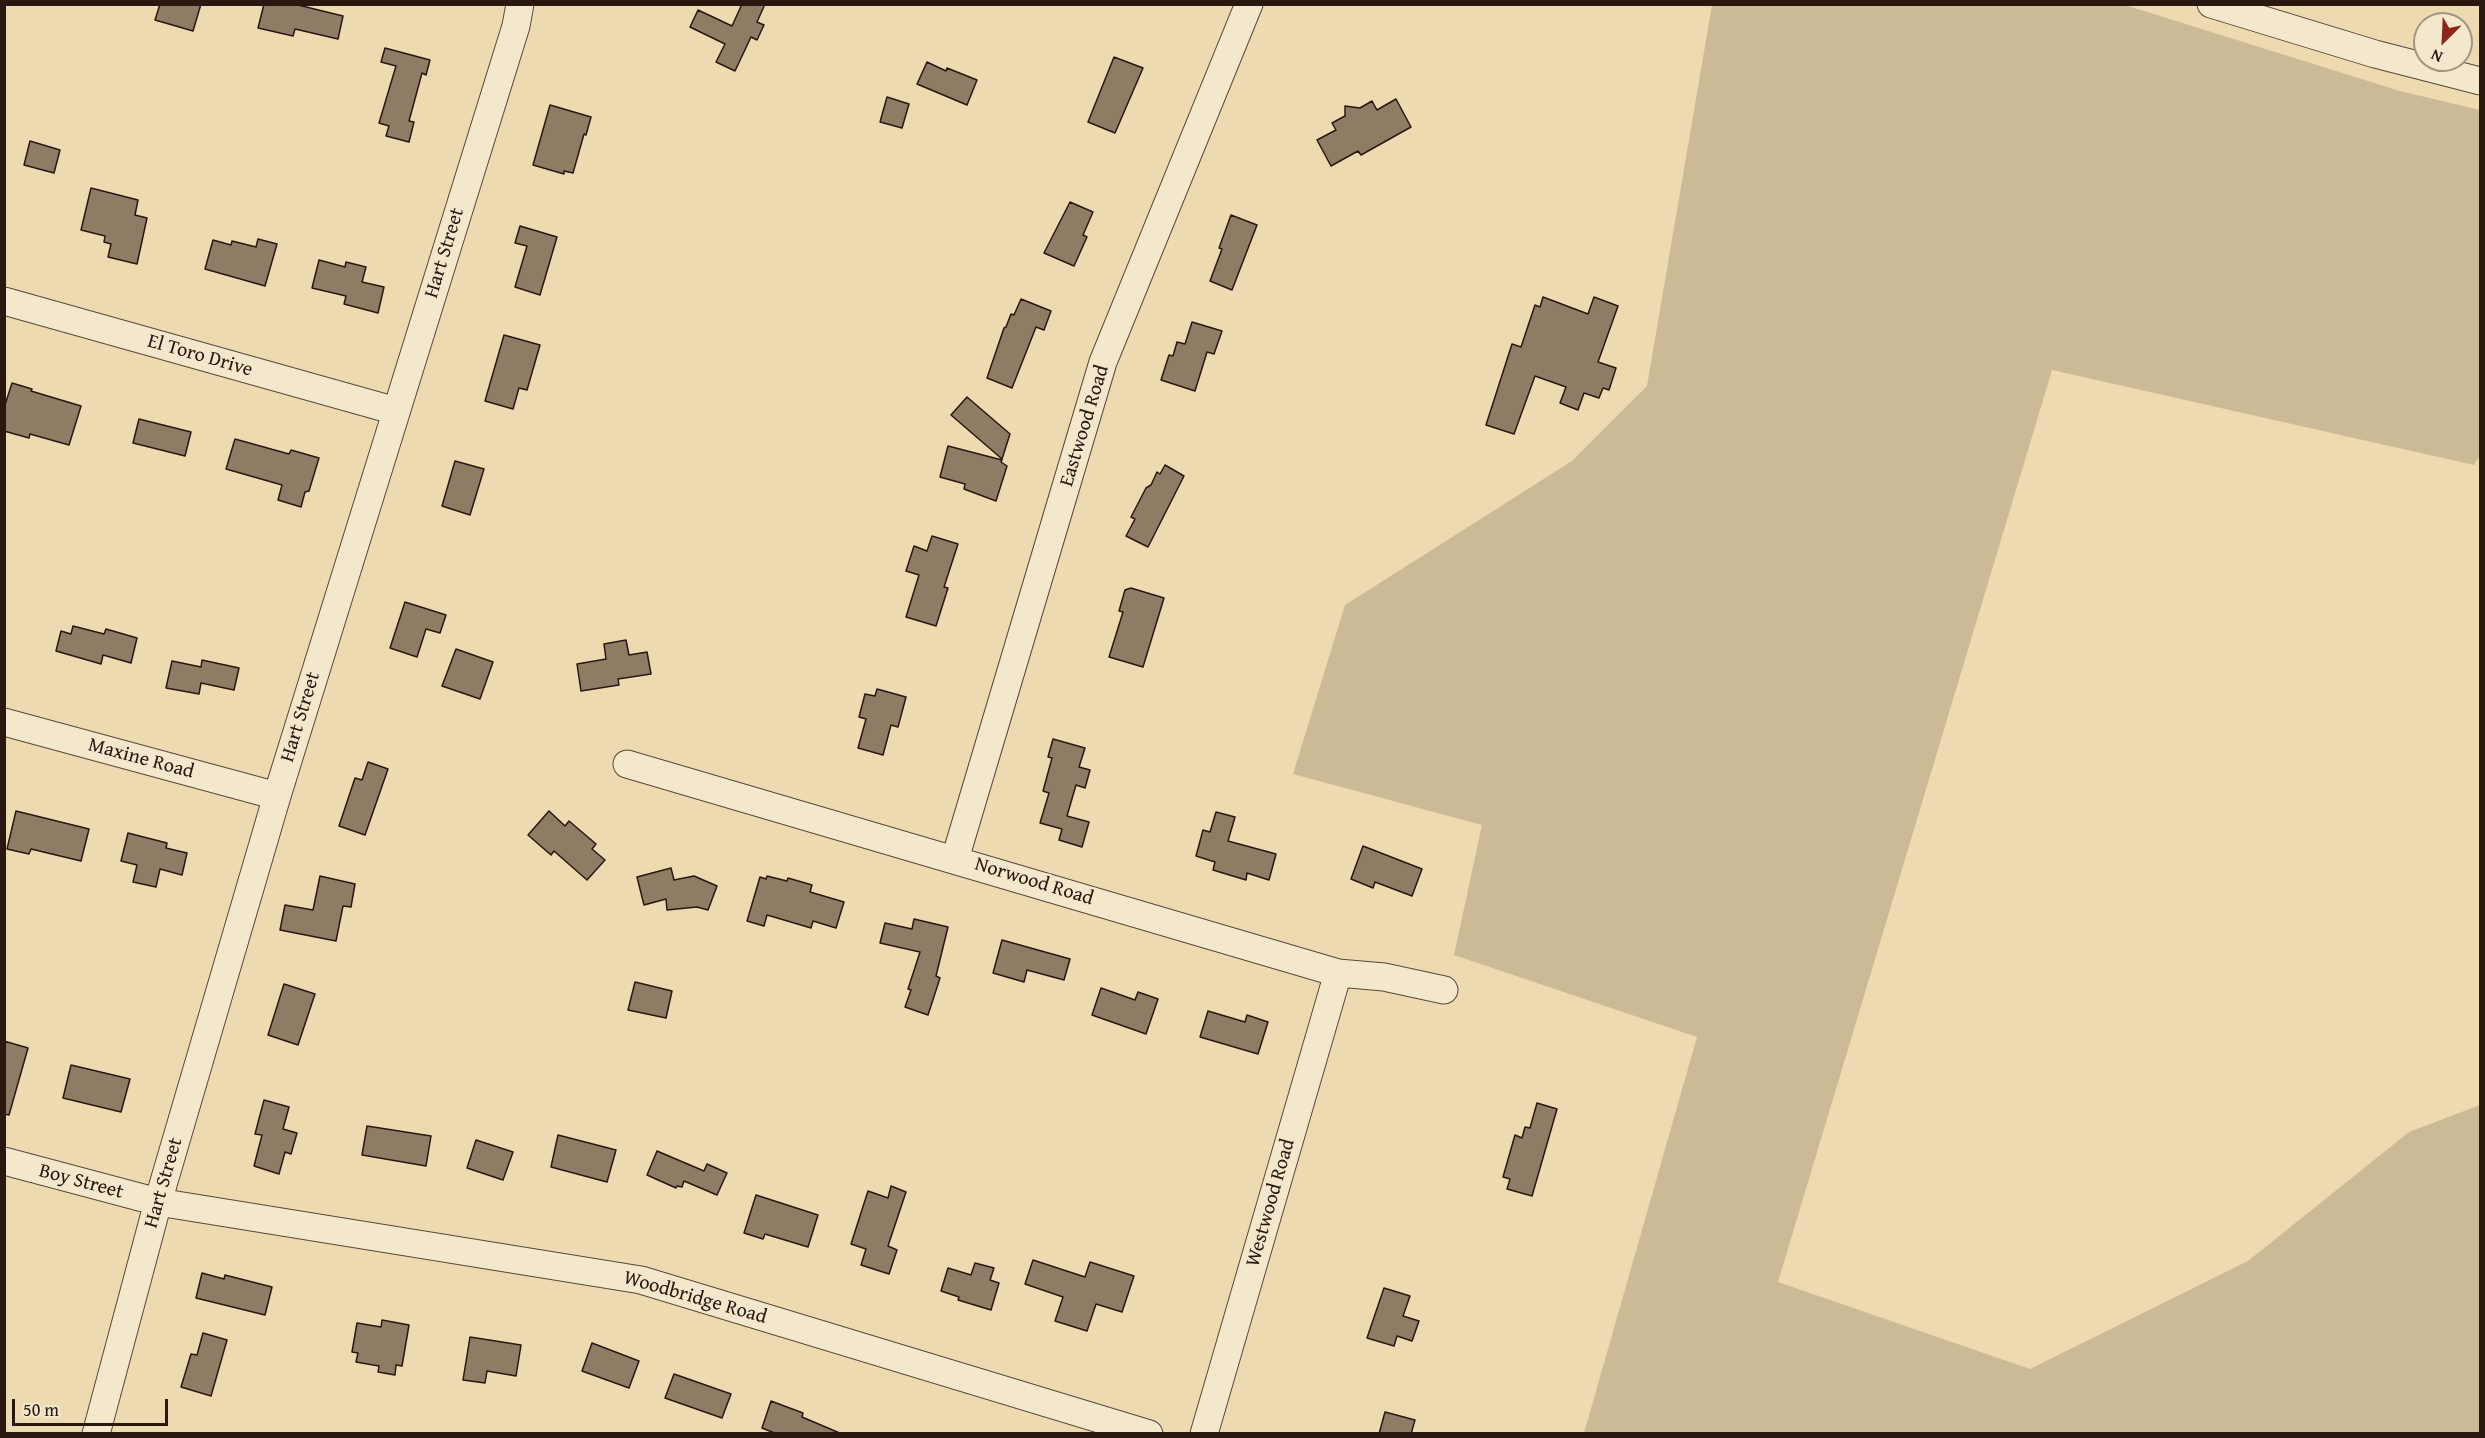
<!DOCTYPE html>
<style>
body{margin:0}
#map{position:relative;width:2485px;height:1438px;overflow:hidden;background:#eddab1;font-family:"Gentium Book Plus",serif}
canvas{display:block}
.frame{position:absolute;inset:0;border:6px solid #291710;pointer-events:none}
.north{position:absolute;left:2413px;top:12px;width:60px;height:60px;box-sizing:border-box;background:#f3e7cc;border:2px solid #a29481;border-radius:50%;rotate:204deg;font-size:16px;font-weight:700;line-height:24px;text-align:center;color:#291710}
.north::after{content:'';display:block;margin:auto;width:21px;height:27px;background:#8f2418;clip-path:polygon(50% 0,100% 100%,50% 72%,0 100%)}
.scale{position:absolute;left:12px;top:1399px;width:156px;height:27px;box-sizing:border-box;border:3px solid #291710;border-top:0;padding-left:8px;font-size:18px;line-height:21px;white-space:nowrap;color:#291710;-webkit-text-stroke:4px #f3e7cc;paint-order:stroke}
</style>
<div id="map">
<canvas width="2485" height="1438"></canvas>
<div class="frame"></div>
<div class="north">N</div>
<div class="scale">50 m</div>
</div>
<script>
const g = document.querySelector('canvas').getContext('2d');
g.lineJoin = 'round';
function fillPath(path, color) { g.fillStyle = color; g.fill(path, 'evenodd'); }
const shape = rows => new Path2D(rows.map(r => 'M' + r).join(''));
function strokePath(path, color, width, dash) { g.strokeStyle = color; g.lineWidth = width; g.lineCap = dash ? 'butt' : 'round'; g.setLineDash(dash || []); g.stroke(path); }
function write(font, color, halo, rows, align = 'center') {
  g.font = font + ' "Gentium Book Plus",serif'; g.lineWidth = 4.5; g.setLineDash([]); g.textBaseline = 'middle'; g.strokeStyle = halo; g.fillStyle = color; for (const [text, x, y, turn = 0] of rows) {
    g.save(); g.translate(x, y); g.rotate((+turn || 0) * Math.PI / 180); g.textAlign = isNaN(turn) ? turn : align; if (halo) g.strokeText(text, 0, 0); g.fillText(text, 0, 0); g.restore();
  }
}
const green = shape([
 [1712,5,2125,5,2400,91,2480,110,2480,456,2474,465,2052,370,1778,1282,2030,1369,2248,1261,2409,1132,2480,1105,2480,1433,1584,1433,1697,1037,1454,955,1482,825,1293,774,1345,605,1572,461,1647,386]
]);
const building = shape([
 [160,4,201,4,193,31,155,20,160,4],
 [264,4,294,4,343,16,338,39,295,29,293,36,258,28,264,4],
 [742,4,765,4,757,22,764,25,757,40,751,37,735,71,716,62,725,44,690,27,698,10,732,26,742,4],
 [385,48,430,60,426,75,422,73,409,121,414,122,409,142,386,136,389,126,379,123,396,66,381,62,385,48],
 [1114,57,1143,68,1115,133,1088,122,1114,57],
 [927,62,946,71,947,68,977,80,967,105,917,84,927,62],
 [887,97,909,104,902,128,880,122,887,97],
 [1396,99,1411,127,1361,155,1358,151,1331,166,1317,140,1336,130,1332,123,1345,116,1345,106,1360,108,1372,101,1377,110,1396,99],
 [550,105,591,117,586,135,584,134,573,173,564,171,564,174,533,165,550,105],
 [30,141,60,150,54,173,24,165,30,141],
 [91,188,138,200,135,215,147,218,137,264,108,257,111,244,104,242,105,236,81,230,91,188],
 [1070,202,1093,212,1083,235,1087,237,1074,266,1044,253,1070,202],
 [1231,215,1257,225,1232,290,1210,281,1222,249,1219,248,1231,215],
 [520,226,557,237,540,295,515,287,527,246,515,243,520,226],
 [258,239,277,244,265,286,205,269,213,240,231,245,232,241,256,247,258,239],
 [319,260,345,267,346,262,366,267,362,282,384,287,378,313,344,304,346,296,312,288,319,260],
 [1543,297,1588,314,1594,297,1618,306,1598,362,1616,368,1609,390,1603,388,1599,398,1584,393,1578,410,1560,403,1566,387,1535,376,1514,434,1486,425,1512,344,1521,347,1535,305,1540,307,1543,297],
 [1021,299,1051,311,1044,330,1036,327,1012,388,987,378,1004,328,1006,327,1011,314,1014,315,1021,299],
 [1192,322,1222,331,1214,354,1207,352,1195,391,1161,380,1169,355,1173,356,1177,342,1185,344,1192,322],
 [504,335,540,345,527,390,519,388,513,409,485,401,504,335],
 [12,383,32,389,31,391,81,406,69,445,30,434,29,438,4,431,4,408,12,383],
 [967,397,1010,434,1002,459,951,415,967,397],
 [139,419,191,432,185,456,133,443,139,419],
 [235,439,289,454,291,450,319,458,309,491,305,492,301,507,278,500,282,485,226,469,235,439],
 [948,446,1002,460,1001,462,1007,466,996,501,964,489,965,484,940,477,948,446],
 [455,461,484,469,470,515,442,506,455,461],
 [1165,465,1184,476,1148,547,1126,536,1135,519,1131,517,1146,488,1151,485,1157,472,1160,474,1165,465],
 [932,536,958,544,944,587,948,588,936,626,906,617,919,575,906,571,914,546,927,551,932,536],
 [1131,588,1164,598,1143,667,1109,657,1123,612,1119,611,1125,590,1131,588],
 [405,602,446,615,440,633,426,629,417,657,390,648,405,602],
 [73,626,104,634,106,629,137,638,131,663,103,655,101,664,56,651,61,631,71,634,73,626],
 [626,640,629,655,647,652,651,674,618,679,619,685,581,691,577,664,606,659,604,644,626,640],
 [456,649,493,662,480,699,442,686,456,649],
 [202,660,239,668,234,690,201,683,199,694,166,688,172,661,201,667,202,660],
 [877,689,906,697,898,727,891,725,883,755,858,748,866,719,859,717,865,694,875,696,877,689],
 [1053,739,1085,748,1079,767,1090,770,1085,788,1076,785,1067,816,1089,822,1082,847,1059,840,1062,829,1040,823,1049,793,1043,791,1052,758,1048,757,1053,739],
 [368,762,388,769,365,835,339,826,355,778,362,780,368,762],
 [16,811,89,829,81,861,31,849,29,854,7,849,16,811],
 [549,811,565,826,569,821,596,844,592,849,605,860,587,880,554,851,551,855,528,835,549,811],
 [1216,812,1235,817,1228,841,1276,854,1269,880,1247,873,1246,880,1213,870,1215,862,1196,856,1203,830,1210,832,1216,812],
 [128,833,167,843,166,848,187,853,182,875,160,869,156,887,133,882,137,865,121,861,128,833],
 [1363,846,1422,869,1412,896,1375,882,1373,888,1351,879,1363,846],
 [671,868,674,880,694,876,717,886,708,910,697,907,667,910,666,899,644,905,637,877,671,868],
 [320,876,355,884,351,907,343,906,336,941,280,930,285,905,313,910,320,876],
 [767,876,787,881,788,878,812,885,810,892,844,902,836,928,813,921,811,928,767,915,764,926,747,921,760,877,766,879,767,876],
 [914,919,948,927,936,976,940,978,928,1015,905,1007,911,990,908,989,920,952,880,943,885,923,912,929,914,919],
 [1002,940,1070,959,1064,980,1027,970,1024,982,993,973,1002,940],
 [635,982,672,991,666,1018,628,1010,635,982],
 [284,984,315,994,298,1045,268,1035,284,984],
 [1101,988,1135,1000,1138,992,1158,999,1146,1034,1092,1015,1101,988],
 [1208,1011,1245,1022,1247,1015,1268,1022,1258,1054,1200,1037,1208,1011],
 [4,1041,28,1048,9,1115,4,1114,4,1041],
 [71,1065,130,1079,121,1112,63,1098,71,1065],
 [264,1100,289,1107,283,1129,297,1133,291,1154,285,1152,279,1174,254,1166,262,1135,255,1134,264,1100],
 [1537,1103,1557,1109,1532,1196,1507,1189,1510,1179,1503,1177,1515,1135,1522,1138,1525,1127,1530,1128,1537,1103],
 [367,1126,431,1136,426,1166,362,1155,367,1126],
 [558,1135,616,1150,607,1182,551,1167,558,1135],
 [476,1140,513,1152,503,1180,467,1168,476,1140],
 [657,1151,704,1171,707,1164,727,1173,717,1195,684,1181,682,1187,677,1186,676,1188,647,1175,657,1151],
 [891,1186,906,1192,888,1246,897,1250,889,1274,861,1265,866,1249,851,1244,868,1191,888,1198,891,1186],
 [756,1195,818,1215,808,1247,765,1234,763,1239,744,1233,756,1195],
 [1033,1260,1085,1277,1090,1262,1134,1276,1122,1312,1096,1304,1087,1331,1055,1321,1063,1297,1025,1284,1033,1260],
 [975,1263,994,1268,990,1280,999,1283,991,1310,958,1300,959,1297,941,1291,948,1268,971,1275,975,1263],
 [202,1273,224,1279,225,1275,272,1287,265,1315,196,1298,202,1273],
 [1384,1288,1410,1296,1403,1316,1419,1321,1412,1341,1397,1336,1394,1346,1367,1338,1384,1288],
 [382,1320,409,1325,402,1366,396,1365,395,1375,378,1372,379,1366,356,1362,358,1353,352,1352,357,1323,381,1327,382,1320],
 [203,1333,227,1340,211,1396,181,1387,191,1354,197,1355,203,1333],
 [470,1337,521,1345,516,1376,487,1371,485,1383,463,1380,470,1337],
 [592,1343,639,1361,629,1388,582,1371,592,1343],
 [674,1374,731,1394,722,1418,665,1398,674,1374],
 [771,1401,803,1413,802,1417,842,1434,777,1434,762,1428,771,1401],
 [1385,1412,1415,1420,1411,1434,1379,1434,1385,1412]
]);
const minor = shape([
 [2211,4,2375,54,2480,81],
 [4,301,396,411],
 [4,722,277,796],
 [627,764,1338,973,1384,977,1444,990],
 [955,859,1103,362,1249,4],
 [4,1161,158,1202,641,1280,1149,1434],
 [96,1434,158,1202,277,796,516,26,520,4],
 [1204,1434,1338,973]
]);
const streetNames = [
 ["Hart Street",445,253,-73],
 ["El Toro Drive",200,356,16],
 ["Eastwood Road",1085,426,-73],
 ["Hart Street",301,717,-73],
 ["Maxine Road",141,759,15],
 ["Norwood Road",1034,882,17],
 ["Boy Street",81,1182,15],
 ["Hart Street",164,1183,-74],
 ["Westwood Road",1271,1203,-74],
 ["Woodbridge Road",695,1298,16]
];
fillPath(green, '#ccb996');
fillPath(building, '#8f7c64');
strokePath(building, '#291710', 1.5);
strokePath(minor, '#5a4838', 29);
strokePath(minor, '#f3e7cc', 27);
write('20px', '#291710', '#f3e7cc', streetNames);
</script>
